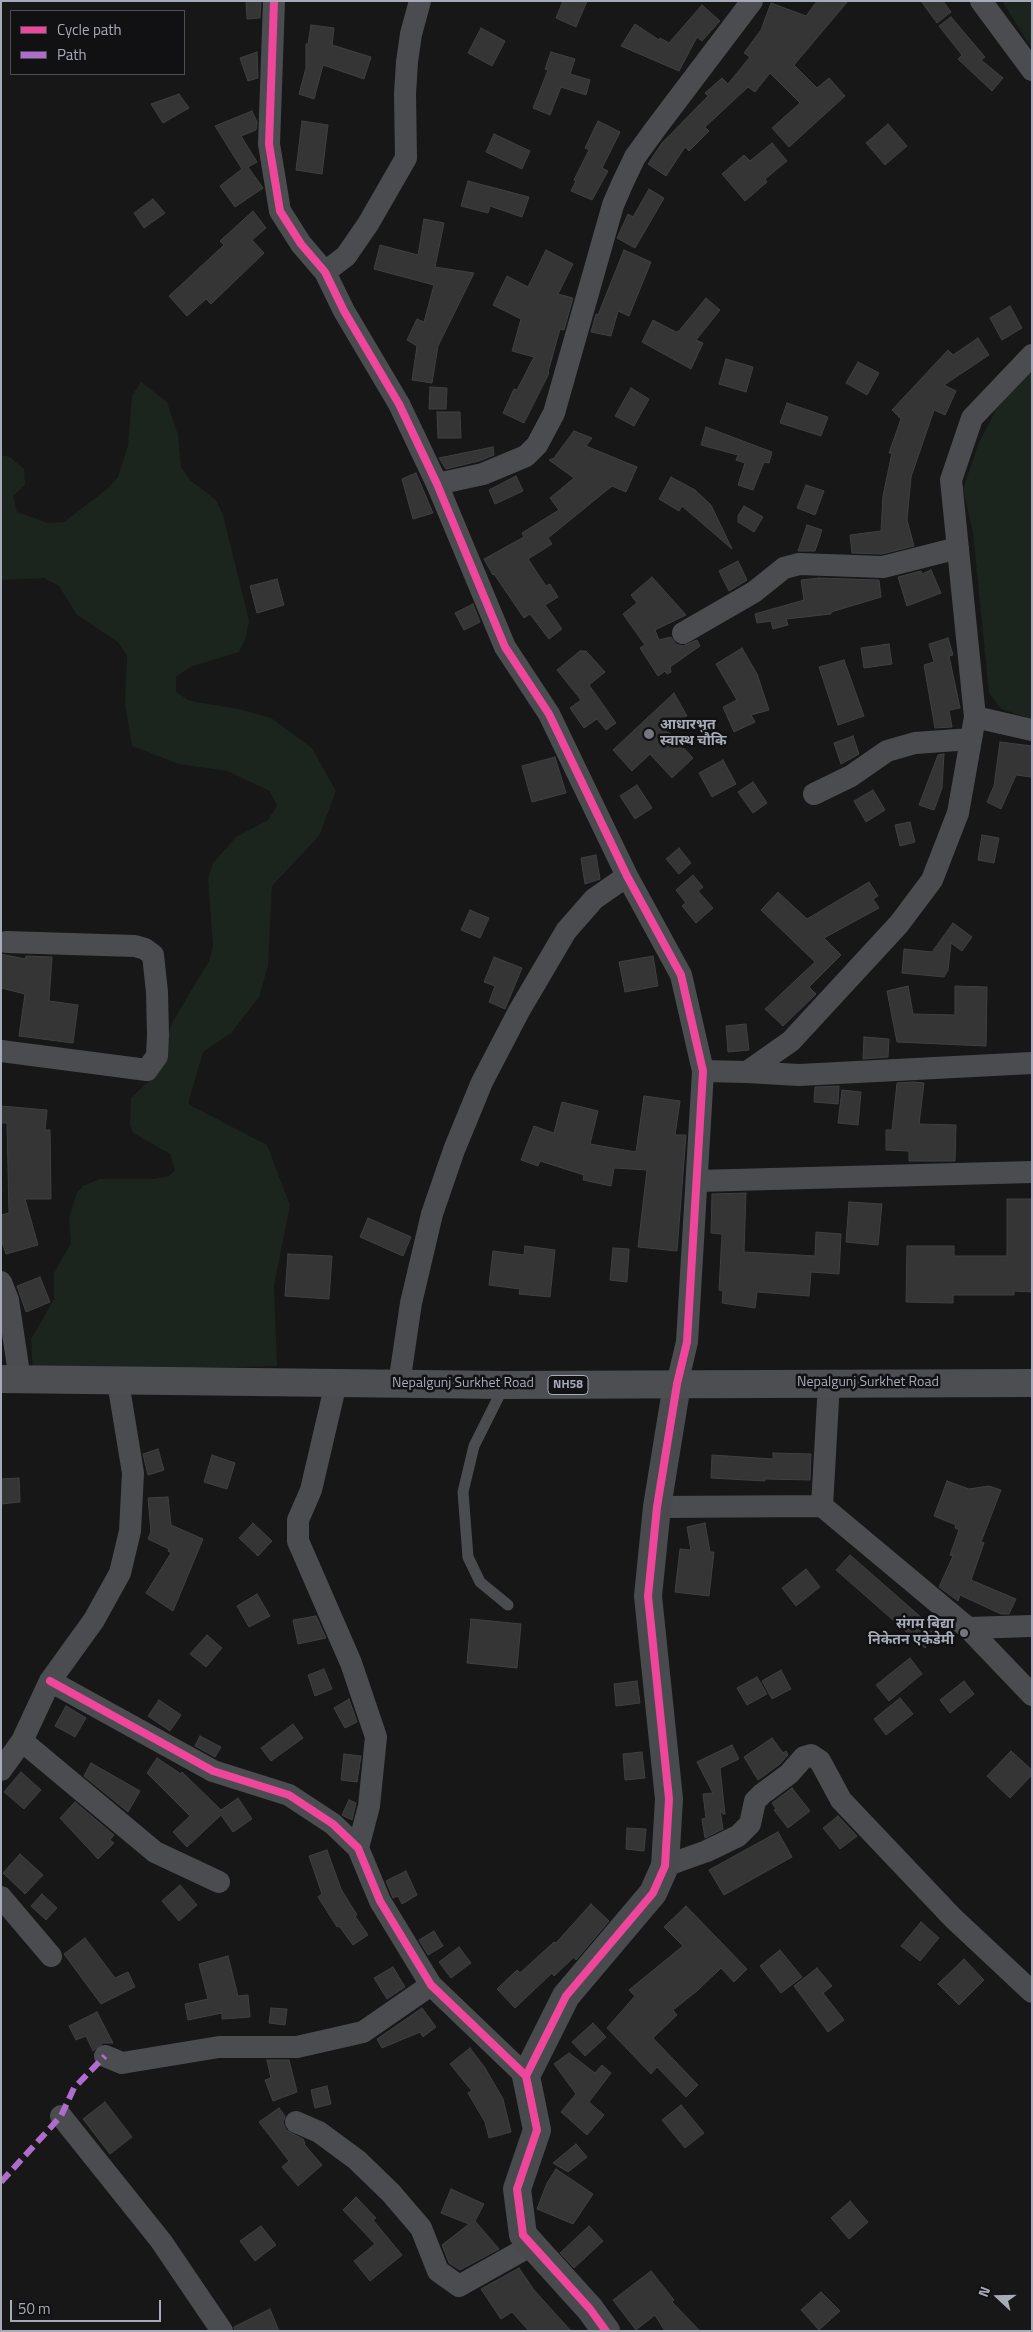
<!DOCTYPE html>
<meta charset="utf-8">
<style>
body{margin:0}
#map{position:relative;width:1033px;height:2332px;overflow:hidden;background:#171717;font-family:"Titillium Web",sans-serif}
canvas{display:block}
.frame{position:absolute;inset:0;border:2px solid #a7abb8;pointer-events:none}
.legend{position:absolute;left:10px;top:10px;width:175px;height:65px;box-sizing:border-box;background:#111113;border:1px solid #4d4f55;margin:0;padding:6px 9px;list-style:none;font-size:15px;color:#a7abb8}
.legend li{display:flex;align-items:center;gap:10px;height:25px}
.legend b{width:25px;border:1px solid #4d4f55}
.north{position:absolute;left:973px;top:2272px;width:50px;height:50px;-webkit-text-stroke:4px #111113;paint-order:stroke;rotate:291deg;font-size:14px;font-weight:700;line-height:20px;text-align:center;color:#a7abb8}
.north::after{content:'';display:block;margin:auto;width:18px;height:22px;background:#a7abb8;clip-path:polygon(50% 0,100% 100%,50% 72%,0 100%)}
.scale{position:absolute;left:10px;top:2300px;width:151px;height:22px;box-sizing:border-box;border:2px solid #a7abb8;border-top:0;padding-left:6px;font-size:15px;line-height:18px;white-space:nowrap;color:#a7abb8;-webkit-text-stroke:4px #111113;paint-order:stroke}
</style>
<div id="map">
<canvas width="1033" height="2332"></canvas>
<div class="frame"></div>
<ul class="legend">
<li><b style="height:6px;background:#ed469a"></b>Cycle path</li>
<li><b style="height:6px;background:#b06ccc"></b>Path</li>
</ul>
<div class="north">N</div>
<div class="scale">50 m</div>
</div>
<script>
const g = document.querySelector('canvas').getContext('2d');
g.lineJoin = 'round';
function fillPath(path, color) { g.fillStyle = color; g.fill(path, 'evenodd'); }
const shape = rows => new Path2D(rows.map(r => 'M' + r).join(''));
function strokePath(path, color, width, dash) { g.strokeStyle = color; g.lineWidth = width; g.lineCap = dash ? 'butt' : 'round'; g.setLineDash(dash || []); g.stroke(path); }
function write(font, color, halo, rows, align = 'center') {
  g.font = font + ' "Titillium Web","Noto Sans Devanagari",sans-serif'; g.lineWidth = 5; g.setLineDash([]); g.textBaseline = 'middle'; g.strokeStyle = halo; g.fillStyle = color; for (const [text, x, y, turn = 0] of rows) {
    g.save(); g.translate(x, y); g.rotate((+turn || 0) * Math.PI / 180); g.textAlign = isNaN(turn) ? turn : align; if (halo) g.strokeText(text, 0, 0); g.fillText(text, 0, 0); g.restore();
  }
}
const green = shape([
 [1002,1,1032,1,1032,49],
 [1032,370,1032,719,1001,709,989,693,973,533,963,489,979,442,998,406],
 [141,382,167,402,178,435,181,467,190,480,216,500,223,515,249,621,246,637,239,652,190,667,176,677,176,692,190,701,239,709,271,718,312,748,336,791,319,836,272,886,268,966,259,997,231,1033,203,1052,188,1104,267,1145,290,1205,274,1286,277,1366,33,1372,31,1339,54,1299,54,1273,71,1243,69,1217,77,1193,83,1186,100,1179,153,1179,169,1176,175,1170,170,1154,133,1133,130,1125,131,1098,161,1069,165,1043,173,1021,209,961,213,946,208,879,213,863,236,837,268,820,277,806,270,791,227,771,179,764,132,746,125,704,127,656,118,642,77,615,59,586,44,578,1,580,1,455,10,457,24,469,25,485,13,496,17,512,48,523,64,522,107,489,118,477,128,446,132,396]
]);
const building = shape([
 [246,1,261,1,260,18,247,19,246,1],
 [563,1,587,1,576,27,556,18,563,1],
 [817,1,848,1,794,65,817,88,829,78,845,96,789,147,772,128,800,103,770,73,755,92,748,87,705,127,709,131,689,151,685,147,666,176,648,164,662,143,708,96,705,93,722,78,728,84,750,57,744,53,761,30,771,3,806,16,817,1],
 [921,1,943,1,951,12,937,23,921,1],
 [702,5,720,21,702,41,697,37,679,71,621,46,635,24,659,40,660,38,669,43,702,5],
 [951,17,985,57,981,60,1003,78,992,91,958,59,962,55,939,26,951,17],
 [311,25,334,28,332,45,371,57,364,79,323,65,314,99,299,94,306,68,306,44,308,44,311,25],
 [481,28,505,41,492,66,468,53,481,28],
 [257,52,258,78,248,81,240,58,257,52],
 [551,52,575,59,570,74,590,80,586,95,561,87,550,115,533,108,548,70,545,69,551,52],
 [179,94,189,108,163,123,151,104,179,94],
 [252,111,257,122,256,130,241,136,257,162,248,167,263,188,235,207,220,186,242,169,215,126,252,111],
 [302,121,328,125,322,174,296,170,302,121],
 [598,121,620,132,602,168,608,171,592,200,571,191,576,181,574,180,589,150,585,148,598,121],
 [888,124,907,146,885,165,866,143,888,124],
 [494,134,530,151,522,169,486,152,494,134],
 [772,143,787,161,765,179,767,182,745,201,722,174,744,155,750,161,772,143],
 [468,181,529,197,522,217,490,206,488,213,461,206,468,181],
 [649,189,664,198,635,248,617,238,628,214,633,217,649,189],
 [153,199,165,213,144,228,134,213,153,199],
 [253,211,266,228,252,240,264,253,211,304,206,299,187,316,169,296,224,245,220,241,253,211],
 [424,219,444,223,435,267,474,273,438,346,432,383,412,380,417,346,407,340,417,319,424,322,434,285,374,269,380,245,418,255,424,219],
 [546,250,573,264,558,294,573,298,564,330,560,329,548,372,549,373,524,423,503,413,514,389,517,390,534,357,512,351,521,319,493,305,507,276,528,287,546,250],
 [624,250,651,262,629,316,618,311,611,336,591,332,596,314,598,315,624,250],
 [706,298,720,310,696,340,703,343,691,369,642,342,653,320,676,332,679,331,706,298],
 [1010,306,1022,328,1002,340,990,318,1010,306],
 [978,338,989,355,944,385,956,391,945,415,934,410,911,477,907,520,914,546,882,554,852,553,850,535,881,531,883,496,892,453,889,453,901,419,892,410,948,350,953,355,978,338],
 [726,359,753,367,746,392,719,384,726,359],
 [858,362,879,373,867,395,846,383,858,362],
 [430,387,447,388,446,409,429,409,430,387],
 [631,388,649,399,634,426,615,416,631,388],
 [787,403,828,417,821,436,780,423,787,403],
 [437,412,460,412,461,438,438,438,437,412],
 [706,427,772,452,769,463,764,462,753,490,738,485,745,463,736,460,738,455,701,445,706,427],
 [574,431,592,438,586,446,637,467,626,492,612,486,548,538,552,544,528,559,546,586,550,584,558,597,545,605,562,629,549,639,530,614,524,618,494,574,493,575,484,559,524,537,522,533,559,510,550,498,574,478,549,460,554,458,574,431],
 [493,447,494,455,479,461,446,469,439,458,493,447],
 [416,473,433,513,413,519,402,479,416,473],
 [516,476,523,491,495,504,489,490,516,476],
 [671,477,695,490,711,505,732,549,682,506,679,511,659,499,671,477],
 [806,485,824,491,815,515,797,508,806,485],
 [744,506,763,517,754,532,738,522,738,516,744,506],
 [807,525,822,530,815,551,798,551,807,525],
 [738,561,747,580,729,591,719,571,738,561],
 [931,570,941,593,907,606,898,577,921,571,922,574,931,570],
 [652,577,686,615,655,630,659,640,671,637,676,644,683,646,697,640,700,646,670,667,671,672,667,674,665,671,658,676,640,648,645,645,623,614,637,603,631,595,652,577],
 [819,578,879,580,881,597,831,612,831,614,786,619,788,625,773,629,771,621,757,623,755,614,804,600,801,580,819,578],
 [277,579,284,605,257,613,250,586,277,579],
 [473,604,480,622,464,630,455,613,473,604],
 [948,638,953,655,949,656,960,708,949,710,952,727,935,728,924,665,934,662,929,644,948,638],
 [889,644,892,664,864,668,861,648,889,644],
 [742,648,757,674,769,710,751,715,755,722,734,732,723,707,737,700,716,664,742,648],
 [580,651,586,651,605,672,589,685,616,723,606,730,597,719,584,728,570,708,581,700,557,670,580,651],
 [844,660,864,716,838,725,819,667,844,660],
 [674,693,687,716,665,728,693,758,672,778,650,754,632,771,613,750,674,693],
 [853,736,859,754,841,764,834,743,853,736],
 [1000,742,1032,746,1032,777,1016,775,1001,809,987,802,994,786,1000,742],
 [944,754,942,788,934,810,919,805,938,755,944,754],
 [555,757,566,793,532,802,522,766,555,757],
 [723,760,736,784,712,797,699,773,723,760],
 [753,782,767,803,753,813,738,792,753,782],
 [637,785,652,808,635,819,620,796,637,785],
 [873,790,885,810,866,822,854,801,873,790],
 [910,822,915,842,900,846,895,825,910,822],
 [982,835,999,838,994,863,978,860,982,835],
 [679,848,691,863,679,874,666,859,679,848],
 [596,855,600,879,585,884,581,858,596,855],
 [693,875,703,887,698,891,713,908,696,923,682,906,686,903,676,890,693,875],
 [869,882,878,896,873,899,879,908,824,938,841,955,809,987,816,994,783,1026,765,1009,815,962,761,910,778,892,807,919,869,882],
 [470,910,489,918,480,938,461,930,470,910],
 [953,923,972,937,962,951,951,943,948,970,944,977,902,973,904,949,932,952,953,923],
 [1,954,25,959,26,956,52,957,49,1001,78,1005,73,1043,19,1036,25,994,1,988,1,954],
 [653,956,658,986,625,992,619,962,653,956],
 [494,957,522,968,505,1009,489,1002,495,986,484,982,494,957],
 [908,986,913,1014,955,1015,955,986,987,987,986,1046,897,1042,887,991,908,986],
 [746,1024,749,1050,728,1052,726,1026,746,1024],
 [864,1037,889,1039,888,1057,863,1059,864,1037],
 [914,1082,924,1083,919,1124,956,1125,955,1161,909,1161,909,1151,886,1150,886,1130,892,1130,897,1083,914,1082],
 [839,1086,838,1104,814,1102,815,1087,839,1086],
 [842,1090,861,1092,858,1125,838,1123,842,1090],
 [644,1096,680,1101,675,1135,686,1135,677,1251,638,1247,647,1170,614,1168,611,1186,583,1180,584,1175,540,1161,538,1166,521,1160,534,1126,554,1133,562,1102,598,1111,590,1144,636,1152,644,1096],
 [1,1106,47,1110,45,1130,50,1130,51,1199,25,1199,38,1245,6,1254,1,1239,1,1215,9,1213,7,1123,1,1123,1,1106],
 [746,1193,744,1252,815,1256,816,1232,841,1234,839,1274,811,1272,809,1296,757,1292,755,1308,722,1303,723,1291,719,1290,722,1234,711,1233,712,1194,746,1193],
 [1007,1199,1032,1199,1032,1292,1014,1291,1014,1295,953,1295,953,1303,906,1302,907,1246,954,1246,954,1256,1007,1256,1007,1199],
 [849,1202,882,1204,878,1245,846,1242,849,1202],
 [368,1218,411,1237,403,1256,360,1237,368,1218],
 [525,1246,555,1250,550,1297,519,1294,520,1289,489,1285,493,1251,524,1255,525,1246],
 [613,1248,629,1249,627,1282,610,1280,613,1248],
 [288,1254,332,1256,329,1299,285,1296,288,1254],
 [40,1277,50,1302,26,1312,17,1286,40,1277],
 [158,1449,164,1470,148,1475,143,1454,158,1449],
 [773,1453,811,1454,810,1480,765,1479,765,1481,711,1478,712,1455,773,1459,773,1453],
 [212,1455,235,1463,227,1489,204,1482,212,1455],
 [19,1478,20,1502,1,1504,1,1479,19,1478],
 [947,1481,969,1489,989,1486,1001,1490,981,1542,984,1543,971,1580,1016,1599,1009,1614,1001,1614,960,1595,958,1601,939,1587,953,1556,950,1555,959,1530,955,1528,956,1525,934,1516,947,1481],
 [168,1497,171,1525,203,1539,173,1611,146,1593,171,1553,168,1551,169,1549,148,1539,151,1532,148,1498,168,1497],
 [253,1523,272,1541,258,1556,239,1538,253,1523],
 [705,1523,710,1552,714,1552,709,1596,675,1592,680,1549,691,1550,687,1527,705,1523],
 [850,1555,939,1633,925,1648,836,1570,850,1555],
 [806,1569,820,1587,796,1606,782,1588,806,1569],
 [257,1594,270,1616,249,1627,237,1606,257,1594],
 [316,1616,326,1638,298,1644,293,1620,316,1616],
 [471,1619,521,1624,517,1668,467,1663,471,1619],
 [207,1635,222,1648,206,1667,190,1654,207,1635],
 [910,1658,922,1674,889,1701,876,1685,910,1658],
 [324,1669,332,1689,315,1696,308,1675,324,1669],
 [781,1670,791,1689,772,1699,762,1681,781,1670],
 [757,1677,767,1694,747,1705,737,1688,757,1677],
 [637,1681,640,1703,616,1706,614,1684,637,1681],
 [964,1681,974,1694,950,1713,940,1700,964,1681],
 [900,1698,913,1714,886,1735,874,1719,900,1698],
 [349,1699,357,1722,345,1728,334,1708,349,1699],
 [159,1700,181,1715,170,1731,148,1716,159,1700],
 [66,1706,86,1718,75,1737,55,1726,66,1706],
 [293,1724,303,1738,271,1761,261,1748,293,1724],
 [200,1736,221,1747,215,1757,195,1746,200,1736],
 [772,1738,783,1753,786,1751,788,1755,780,1764,758,1780,744,1757,772,1738],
 [732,1745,739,1759,720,1768,725,1814,723,1814,720,1810,723,1829,705,1838,702,1819,706,1818,703,1794,713,1793,697,1762,732,1745],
 [1011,1751,1032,1770,1032,1775,1010,1798,987,1776,1011,1751],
 [642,1752,645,1778,625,1780,623,1754,642,1752],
 [344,1754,361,1756,357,1782,341,1780,344,1754],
 [157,1758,181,1774,182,1772,221,1810,238,1798,252,1819,233,1832,221,1815,187,1847,173,1832,190,1816,147,1773,157,1758],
 [91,1763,140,1791,128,1812,84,1776,91,1763],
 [21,1772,41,1790,24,1809,4,1792,21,1772],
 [792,1788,810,1811,788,1828,774,1810,776,1809,772,1803,792,1788],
 [349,1800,356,1803,352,1820,342,1815,349,1800],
 [75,1802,114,1835,110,1840,114,1843,98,1859,60,1818,75,1802],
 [838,1816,857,1836,840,1849,823,1828,838,1816],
 [627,1828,646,1829,644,1851,626,1849,627,1828],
 [778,1832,792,1857,724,1895,709,1870,778,1832],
 [327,1850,341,1889,357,1915,355,1916,368,1935,353,1945,339,1926,337,1927,318,1897,322,1894,309,1856,327,1850],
 [20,1854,43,1875,25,1894,3,1873,20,1854],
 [406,1871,417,1895,402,1904,398,1896,393,1898,386,1881,406,1871],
 [180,1885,197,1905,179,1921,162,1901,180,1885],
 [42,1894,57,1908,46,1920,31,1906,42,1894],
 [591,1904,609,1921,576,1960,574,1957,554,1976,552,1973,515,2008,497,1989,517,1970,520,1973,554,1942,556,1943,591,1904],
 [686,1906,747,1969,734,1982,721,1968,697,1991,673,2010,677,2015,653,2038,698,2085,686,2097,657,2067,651,2074,607,2028,635,1996,629,1990,683,1946,664,1927,686,1906],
 [921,1922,939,1938,920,1961,901,1946,921,1922],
 [434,1931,443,1946,428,1955,419,1940,434,1931],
 [85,1938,115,1978,128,1972,135,1987,101,2004,64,1954,85,1938],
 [459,1947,471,1963,451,1978,439,1962,459,1947],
 [780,1950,802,1977,781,1993,760,1966,780,1950],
 [228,1956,238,1996,248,1995,250,2017,222,2019,222,2013,188,2020,185,2004,208,1999,199,1964,228,1956],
 [964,1959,984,1980,959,2005,938,1984,964,1959],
 [393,1967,405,1987,387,1999,374,1978,393,1967],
 [817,1968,832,1986,823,1993,844,2020,828,2032,794,1986,817,1968],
 [271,2008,287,2009,285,2025,269,2023,271,2008],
 [422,2008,436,2027,423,2037,420,2032,382,2048,377,2039,422,2008],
 [97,2012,113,2043,103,2043,93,2051,86,2036,76,2040,69,2026,97,2012],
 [593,2023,606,2037,585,2056,572,2042,593,2023],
 [470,2048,485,2068,503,2099,511,2132,489,2138,485,2122,468,2093,472,2091,450,2064,470,2048],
 [569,2053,595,2073,602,2065,611,2073,589,2102,604,2115,587,2135,561,2112,576,2094,554,2064,569,2053],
 [267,2060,289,2060,297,2092,273,2101,265,2080,271,2078,267,2060],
 [327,2086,331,2104,315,2108,311,2090,327,2086],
 [105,2102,132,2137,110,2154,83,2119,105,2102],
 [681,2105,704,2133,685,2148,662,2120,681,2105],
 [279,2108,285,2116,283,2123,286,2130,303,2139,305,2143,304,2144,322,2165,298,2186,282,2167,289,2161,259,2122,279,2108],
 [576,2144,587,2157,568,2172,553,2163,576,2144],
 [556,2169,593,2194,573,2224,537,2209,547,2183,556,2169],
 [451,2189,484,2204,475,2221,499,2249,460,2270,449,2263,442,2245,469,2224,441,2213,451,2189],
 [356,2197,376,2218,373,2220,402,2255,370,2281,354,2261,375,2244,343,2210,356,2197],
 [850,2201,868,2222,849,2239,831,2218,850,2201],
 [261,2226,276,2245,255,2261,240,2241,261,2226],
 [589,2226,603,2241,574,2268,560,2253,589,2226],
 [519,2268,534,2290,571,2331,529,2331,512,2312,501,2319,481,2289,519,2268],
 [651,2271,674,2300,672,2302,700,2331,665,2331,655,2315,636,2330,613,2300,651,2271],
 [821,2292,840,2311,819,2330,801,2310,821,2292],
 [270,2309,279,2331,235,2331,234,2327,270,2309]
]);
const lane = shape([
 [504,1386,474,1446,463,1492,468,1557,480,1582,508,1605]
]);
const street = shape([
 [274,1,269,144,280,211,301,244,325,272,344,311,399,404,437,484,505,647,549,714,627,876,681,975,703,1071,687,1342,677,1384],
 [981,1,1032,70],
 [325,272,346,256,368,224,406,158,405,94,407,62,411,34,420,1],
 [437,484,483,474,526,456,537,445,554,413,613,205,623,182,635,157,656,128,752,1],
 [683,633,754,592,784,568,799,564,883,567,958,548],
 [975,717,1032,730],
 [814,794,851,776,887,751,915,743,971,739],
 [1,1051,147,1070,157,1056,158,1035,157,992,153,955,145,949,135,946,6,942],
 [703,1071,747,1072,791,1041,899,924,932,880,958,813,975,717,951,480,972,418,1032,355],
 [747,1072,799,1075,1032,1063],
 [697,1181,1032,1172],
 [1,1282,8,1300,20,1380],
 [336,1383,311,1490,298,1520,298,1541,351,1663,376,1737,369,1806,358,1848],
 [829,1383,822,1506,968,1628,1032,1695],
 [399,1384,411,1303,432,1214,454,1150,482,1082,519,1011,566,931,594,899,627,876],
 [657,1507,822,1506],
 [968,1628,1032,1626],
 [50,1681,213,1771,289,1795,333,1824,358,1848,380,1901,431,1985,526,2076],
 [22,1741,155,1852,219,1882],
 [1,1770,22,1741,50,1681,94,1620,120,1573,130,1531,133,1473,118,1382],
 [665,1866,707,1851,738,1836,750,1824,755,1801,762,1794,789,1774,804,1757,811,1755,820,1761,841,1800,953,1918,1032,1992],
 [1,1897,51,1956],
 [105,2056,122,2063,219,2047,297,2047,363,2032,431,1985],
 [61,2116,161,2241,222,2331],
 [296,2122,319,2132,357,2160,391,2193,421,2228,438,2271,459,2286,532,2245]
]);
const secondary = shape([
 [606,2331,590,2309,523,2235,517,2189,537,2130,526,2076,566,1996,653,1893,665,1866,669,1799,648,1596,657,1507,677,1384]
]);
const primary = shape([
 [1,1379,505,1385,1032,1383]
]);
const quiet = shape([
 [1,2182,61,2116,74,2088,105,2056]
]);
const cycleway = shape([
 [274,1,269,144,280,211,301,244,325,272,344,311,399,404,437,484,505,647,549,714,627,876,681,975,703,1071,687,1342,677,1384,657,1507,648,1596,669,1799,665,1866,653,1893,566,1996,526,2076],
 [50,1681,213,1771,289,1795,333,1824,358,1848,380,1901,431,1985,526,2076,537,2130,517,2189,523,2235,590,2309,606,2331]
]);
const markers = [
 [649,734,6,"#757780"],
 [964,1633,5,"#757780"]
];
const shields = [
 [568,1385,40]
];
const shieldNames = [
 ["NH58",568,1385]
];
const poiNames = [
 ["आधारभुत",660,726],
 ["स्वास्थ चौकि",660,742],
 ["संगम बिद्या",954,1625,"right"],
 ["निकेतन एकेडेमी",954,1641,"right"]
];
const streetNames = [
 ["Nepalgunj Surkhet Road",868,1383],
 ["Nepalgunj Surkhet Road",463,1384]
];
fillPath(green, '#1c241e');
fillPath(building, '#353536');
strokePath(building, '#3f4043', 1);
strokePath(lane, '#4a4c50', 11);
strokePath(street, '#4a4c50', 22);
strokePath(secondary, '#494a4e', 28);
strokePath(primary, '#4d4e51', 28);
strokePath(quiet, '#b06ccc', 6, [12, 6]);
strokePath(cycleway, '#ed469a', 8);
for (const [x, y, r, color] of markers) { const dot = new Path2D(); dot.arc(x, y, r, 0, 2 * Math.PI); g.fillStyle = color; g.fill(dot); strokePath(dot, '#111113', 2); }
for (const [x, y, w] of shields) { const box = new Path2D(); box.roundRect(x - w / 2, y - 9.5, w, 19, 4); g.fillStyle = '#111113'; g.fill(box); strokePath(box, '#a7abb8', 1); }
write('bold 12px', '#a7abb8', null, shieldNames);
write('bold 14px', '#a7abb8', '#111113', poiNames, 'left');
write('14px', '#a7abb8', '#111113', streetNames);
</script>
